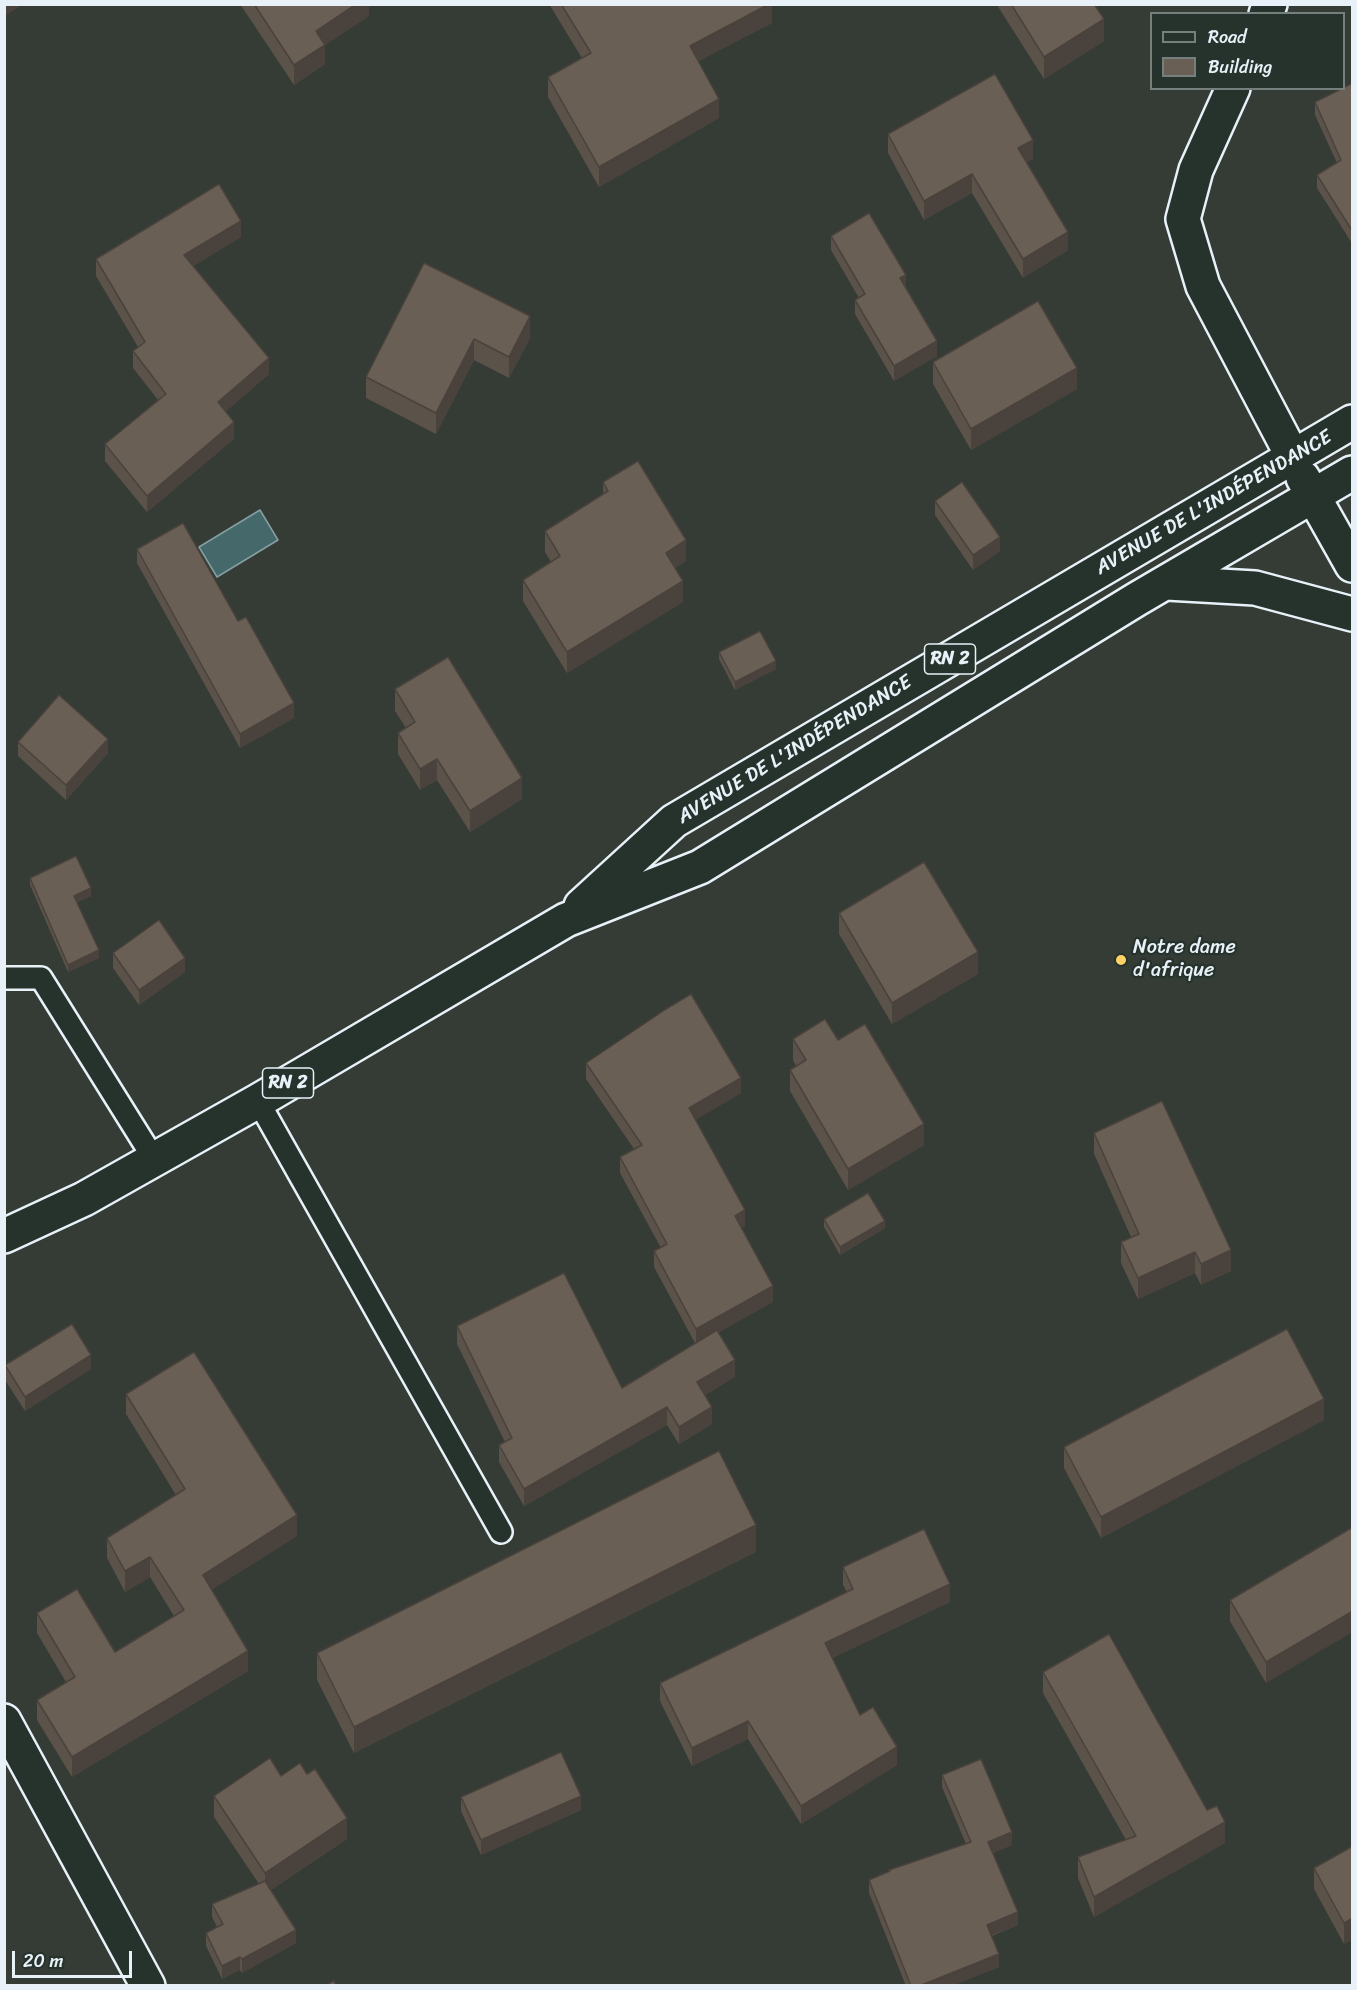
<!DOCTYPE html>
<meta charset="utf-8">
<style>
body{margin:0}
#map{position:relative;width:1357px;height:1990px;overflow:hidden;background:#343c35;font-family:Sriracha,sans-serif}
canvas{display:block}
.frame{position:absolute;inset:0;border:6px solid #e8f1f8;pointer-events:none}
.legend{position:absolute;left:1150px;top:12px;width:195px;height:78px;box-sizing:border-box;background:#26332d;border:2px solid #747f7e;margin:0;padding:8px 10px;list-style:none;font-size:18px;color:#e8f1f8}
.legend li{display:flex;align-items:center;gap:12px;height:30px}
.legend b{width:30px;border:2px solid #747f7e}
.scale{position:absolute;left:12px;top:1951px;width:120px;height:27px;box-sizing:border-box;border:3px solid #e8f1f8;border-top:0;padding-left:8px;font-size:18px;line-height:21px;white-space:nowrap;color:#e8f1f8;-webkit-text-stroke:4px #26332d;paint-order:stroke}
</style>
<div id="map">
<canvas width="1357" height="1990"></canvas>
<div class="frame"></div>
<ul class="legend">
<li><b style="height:8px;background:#26332d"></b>Road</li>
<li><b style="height:16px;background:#6a5f55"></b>Building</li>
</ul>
<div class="scale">20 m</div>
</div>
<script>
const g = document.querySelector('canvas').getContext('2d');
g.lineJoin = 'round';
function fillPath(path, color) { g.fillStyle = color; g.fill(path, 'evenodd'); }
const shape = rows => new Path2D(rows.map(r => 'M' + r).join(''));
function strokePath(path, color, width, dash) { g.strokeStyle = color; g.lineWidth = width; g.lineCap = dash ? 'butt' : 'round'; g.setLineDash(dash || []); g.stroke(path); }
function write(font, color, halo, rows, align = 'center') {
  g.font = font + ' Sriracha,sans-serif'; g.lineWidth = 4.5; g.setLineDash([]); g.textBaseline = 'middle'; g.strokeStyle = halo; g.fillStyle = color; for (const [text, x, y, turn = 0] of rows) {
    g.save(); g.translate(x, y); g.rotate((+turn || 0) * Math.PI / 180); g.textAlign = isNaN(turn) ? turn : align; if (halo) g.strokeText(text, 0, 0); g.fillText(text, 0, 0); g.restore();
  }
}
const water = shape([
 [260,510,278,540,217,577,199,547,260,510]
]);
const service = shape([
 [4,978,41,978,154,1159],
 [258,1101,501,1532]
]);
const minor = shape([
 [1266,14,1270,4],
 [1233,88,1196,170,1183,219,1203,286,1293,457],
 [4,1721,148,1986]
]);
const primary = shape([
 [1303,478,1352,565],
 [1167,583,1255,588,1352,614],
 [581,906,674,821,1352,422],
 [4,1236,84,1199,258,1101,566,920,700,867,1137,599,1352,473]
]);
const wall = shape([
 [240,4,369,4,369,16,325,45,325,64,294,85],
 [549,4,772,4,772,23,698,61,719,118,599,187,548,97,548,77,582,58],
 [1094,4,1104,41,1044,79,997,5],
 [1353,83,1353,245,1317,188,1317,175,1337,163,1315,115,1315,102],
 [888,134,1033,159,1027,162,1068,250,1023,278,972,193,924,220,888,153],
 [831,236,937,356,894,381,855,314,855,300,859,298,831,250],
 [241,237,193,266,269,374,225,412,234,439,147,512,105,461,105,444,158,400,133,368,133,351,138,347,96,276,96,259],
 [424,263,530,338,509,378,474,360,436,434,366,398,366,377],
 [933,362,1077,389,971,450,933,384],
 [603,482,686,561,675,568,683,602,567,673,523,601,523,580,551,562,545,552,545,531,603,494],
 [935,501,1000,551,973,570,935,515],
 [137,549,238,621,294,718,240,748,137,563],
 [719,652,776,669,735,690,719,659],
 [395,689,522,799,470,832,437,780,420,790,398,754,398,733,406,728,395,711],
 [18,742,108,753,66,800,18,756],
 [30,878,91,896,77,902,99,958,68,972,30,885],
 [839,913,978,974,892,1024,839,934],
 [113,953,185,972,139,1005,113,968],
 [793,1039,838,1040,924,1145,848,1190,790,1091,790,1070,796,1066,793,1060],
 [586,1063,741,1093,695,1120,745,1226,741,1228,773,1302,719,1332,735,1377,705,1395,712,1424,679,1444,667,1425,524,1506,499,1462,499,1445,505,1442,457,1344,457,1326,622,1388,695,1343,654,1267,654,1251,661,1248,620,1173,620,1157,634,1149,586,1079],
 [1094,1133,1231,1271,1201,1285,1195,1273,1138,1299,1121,1263,1121,1242,1131,1237,1094,1154],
 [824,1219,885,1228,840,1255,824,1227],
 [5,1365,91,1369,25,1411,5,1380],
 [126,1394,297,1536,211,1590,248,1671,72,1777,37,1720,37,1700,66,1682,37,1633,37,1613,115,1652,174,1616,150,1577,125,1592,107,1558,107,1538,176,1495,126,1414],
 [1324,1420,1101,1538,1064,1468,1064,1447],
 [1353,1527,1266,1683,1230,1621,1230,1600],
 [756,1552,354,1753,317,1680,317,1653],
 [843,1567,950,1602,832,1658,860,1715,897,1765,801,1824,748,1739,692,1766,660,1701,660,1683,847,1592,843,1585],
 [1043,1672,1207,1810,1225,1843,1094,1917,1078,1878,1078,1857,1126,1840,1043,1693],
 [942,1775,1012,1845,993,1853,1018,1925,992,1936,999,1967,951,1986,906,1986,869,1893,869,1880,966,1844,942,1787],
 [281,1776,347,1839,271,1890,296,1943,242,1973,240,1970,222,1979,206,1946,206,1933,217,1927,212,1917,212,1904,259,1884,214,1817,214,1796],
 [461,1797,581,1810,481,1855,461,1811],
 [1353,1846,1353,1939,1344,1944,1314,1889,1314,1868]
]);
const shadedWall = shape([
 [4,4,23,4,4,17],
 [356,4,369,4,369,16,325,45,325,64,294,85,294,65,316,31],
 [769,4,772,4,772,23,690,66,690,46],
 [1104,19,1104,41,1044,79,1044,57],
 [719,99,719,118,599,187,599,167],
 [1033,140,1033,159,1018,167,1018,148],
 [972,174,972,193,924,220,924,201],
 [241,221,241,237,184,272,184,255],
 [1068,232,1068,250,1023,278,1023,259],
 [906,275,906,290,900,278],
 [530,316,530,338,509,378,509,357],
 [474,339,474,360,436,434,436,413],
 [937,341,937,356,894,381,894,366],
 [269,358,269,374,218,418,218,402],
 [1077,368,1077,389,971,450,971,429],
 [234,422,234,439,147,512,147,496],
 [1000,537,1000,551,973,570,973,555],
 [686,540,686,561,666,574,666,553],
 [683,581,683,602,567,673,567,652],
 [776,661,776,669,735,690,735,682],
 [294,703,294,718,240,748,240,734],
 [108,739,108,753,66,800,66,785],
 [437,759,437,780,420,790,420,769],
 [522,778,522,799,470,832,470,811],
 [91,888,91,896,74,903,74,896],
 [99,950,99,958,68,972,68,965],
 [978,952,978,974,892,1024,892,1003],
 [185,958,185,972,139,1005,139,990],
 [741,1078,741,1093,689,1124,689,1108],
 [924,1124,924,1145,848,1190,848,1169],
 [745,1210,745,1226,735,1232,735,1216],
 [885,1221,885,1228,840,1255,840,1247],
 [1231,1250,1231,1271,1201,1285,1201,1264],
 [1195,1252,1195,1273,1138,1299,1138,1278],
 [773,1286,773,1302,696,1345,696,1329],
 [91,1355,91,1369,25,1411,25,1397],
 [735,1360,735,1377,697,1400,697,1382],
 [1324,1399,1324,1420,1101,1538,1101,1517],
 [667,1407,667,1425,524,1506,524,1489],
 [712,1407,712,1424,679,1444,679,1427],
 [297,1515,297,1536,203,1595,203,1575],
 [756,1525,756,1552,354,1753,354,1727],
 [150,1557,150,1577,125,1592,125,1571],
 [950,1584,950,1602,825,1661,825,1643],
 [1353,1611,1353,1632,1266,1683,1266,1662],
 [248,1651,248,1671,72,1777,72,1757],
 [748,1721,748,1739,692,1766,692,1748],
 [897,1747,897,1765,801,1824,801,1806],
 [581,1796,581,1810,481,1855,481,1840],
 [347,1818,347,1839,265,1894,265,1873],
 [1225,1822,1225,1843,1094,1917,1094,1897],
 [1012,1832,1012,1845,988,1855,988,1842],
 [1018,1912,1018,1925,987,1937,987,1925],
 [1353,1918,1353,1939,1344,1944,1344,1923],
 [296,1930,296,1943,242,1973,242,1959],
 [999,1954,999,1967,951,1986,919,1986],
 [240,1957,240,1970,222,1979,222,1966]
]);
const building = shape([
 [254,4,356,4,316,31,325,45,294,65,254,4],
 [561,4,769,4,690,46,719,99,599,167,548,77,591,53,561,4],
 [1011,4,1094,4,1104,19,1044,57,1011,4],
 [995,74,1033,140,1018,148,1068,232,1023,259,972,174,924,201,888,134,995,74],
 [1353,83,1353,232,1317,175,1341,160,1315,102,1353,83],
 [219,184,241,221,184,255,269,358,218,402,234,422,147,496,105,444,166,394,133,351,145,342,96,259,219,184],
 [869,213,906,275,900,278,937,341,894,366,855,300,865,294,831,236,869,213],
 [424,263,530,316,509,357,474,339,436,413,366,377,424,263],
 [1038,301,1077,368,971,429,933,362,1038,301],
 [638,461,686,540,666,553,683,581,567,652,523,580,560,556,545,531,608,491,603,482,638,461],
 [962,482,1000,537,973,555,935,501,962,482],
 [183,523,238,621,246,617,294,703,240,734,137,549,183,523],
 [760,631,776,661,735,682,719,652,760,631],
 [448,657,522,778,470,811,437,759,420,769,398,733,415,722,395,689,448,657],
 [59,695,108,739,66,785,18,742,59,695],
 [76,856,91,888,74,896,99,950,68,965,30,878,76,856],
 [924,862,978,952,892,1003,839,913,924,862],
 [159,920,185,958,139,990,113,953,159,920],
 [691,994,741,1078,689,1108,745,1210,735,1216,773,1286,696,1329,654,1251,667,1244,620,1157,642,1145,586,1063,666,1009,691,994],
 [825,1019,838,1040,865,1024,924,1124,848,1169,790,1070,806,1060,793,1039,825,1019],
 [1162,1101,1231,1250,1201,1264,1195,1252,1138,1278,1121,1242,1139,1234,1094,1133,1162,1101],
 [868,1193,885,1221,840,1247,824,1219,868,1193],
 [564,1273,622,1388,717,1330,735,1360,697,1382,712,1407,679,1427,667,1407,524,1489,499,1445,512,1438,457,1326,564,1273],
 [72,1324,91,1355,25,1397,5,1365,72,1324],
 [1287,1329,1324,1399,1101,1517,1064,1447,1287,1329],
 [194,1352,297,1515,203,1575,248,1651,72,1757,37,1700,75,1677,37,1613,77,1589,115,1652,184,1610,150,1557,125,1571,107,1538,185,1489,126,1394,194,1352],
 [719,1451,756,1525,354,1727,317,1653,719,1451],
 [1353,1527,1353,1611,1266,1662,1230,1600,1353,1527],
 [924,1529,950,1584,825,1643,860,1715,873,1707,897,1747,801,1806,748,1721,692,1748,660,1683,853,1589,843,1567,924,1529],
 [1109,1634,1207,1810,1217,1806,1225,1822,1094,1897,1078,1857,1136,1836,1043,1672,1109,1634],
 [561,1752,581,1796,481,1840,461,1797,561,1752],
 [270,1758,281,1776,300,1763,307,1774,315,1769,347,1818,265,1873,214,1796,270,1758],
 [981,1759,1012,1832,988,1842,1018,1912,987,1925,999,1954,919,1986,911,1986,869,1880,890,1871,889,1870,971,1842,942,1775,981,1759],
 [1353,1846,1353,1918,1344,1923,1314,1868,1353,1846],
 [265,1881,296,1930,242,1959,240,1957,222,1966,206,1933,223,1924,212,1904,265,1881],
 [334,1981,336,1986,324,1986,334,1981]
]);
const markers = [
 [1121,960,6,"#ffd166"]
];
const shields = [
 [950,659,51],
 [288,1083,51]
];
const shieldNames = [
 ["RN 2",950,659],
 ["RN 2",288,1083]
];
const streetNames = [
 ["AVENUE DE L'INDÉPENDANCE",1214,503,-30],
 ["AVENUE DE L'INDÉPENDANCE",795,750,-31]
];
const poiNames = [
 ["Notre dame",1133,948],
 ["d'afrique",1133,971]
];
fillPath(water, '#45696a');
strokePath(water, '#869fa3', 1.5);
strokePath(service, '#e8f1f8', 26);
strokePath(minor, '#e8f1f8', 38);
strokePath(primary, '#e8f1f8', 38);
strokePath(service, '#26332d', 21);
strokePath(minor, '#26332d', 33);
strokePath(primary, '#26332d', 33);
fillPath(wall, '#5b5249');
fillPath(shadedWall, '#4a423c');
fillPath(building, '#6a5f55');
strokePath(building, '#4a423c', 1.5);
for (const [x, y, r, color] of markers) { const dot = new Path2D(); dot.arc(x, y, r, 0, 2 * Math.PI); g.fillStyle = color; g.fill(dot); strokePath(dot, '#26332d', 2); }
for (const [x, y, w] of shields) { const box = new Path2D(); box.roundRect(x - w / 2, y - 15, w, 30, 4.5); g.fillStyle = '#26332d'; g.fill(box); strokePath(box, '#e8f1f8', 1.5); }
write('bold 18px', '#e8f1f8', null, shieldNames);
write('20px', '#e8f1f8', '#26332d', streetNames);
write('20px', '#e8f1f8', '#26332d', poiNames, 'left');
</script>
